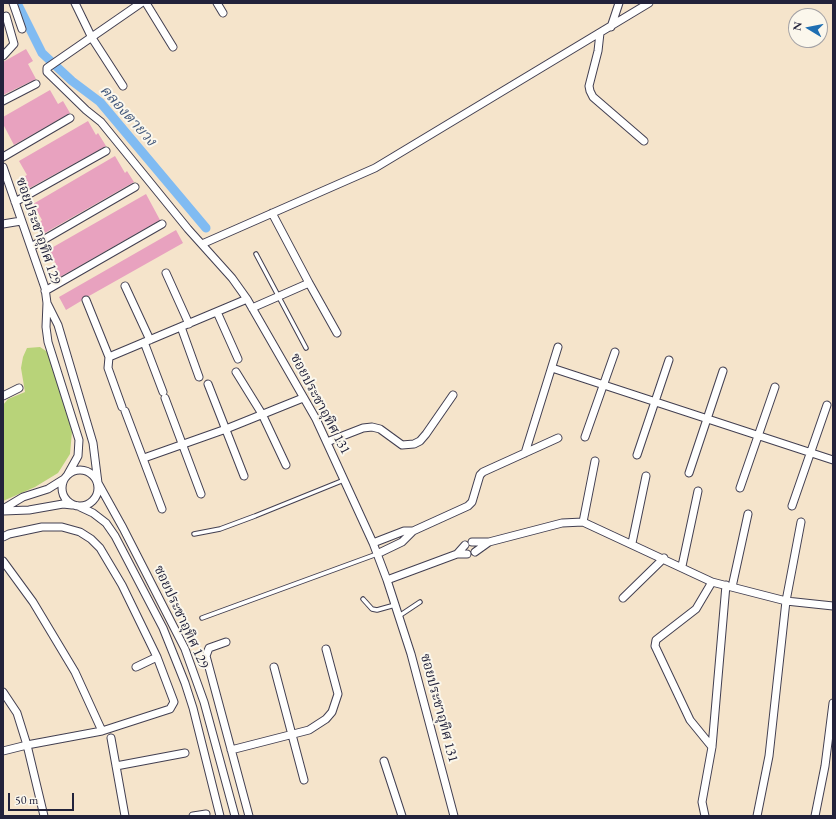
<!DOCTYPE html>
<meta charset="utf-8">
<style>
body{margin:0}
#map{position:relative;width:836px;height:819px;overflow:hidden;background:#f5e4cb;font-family:"EB Garamond",serif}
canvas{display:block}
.frame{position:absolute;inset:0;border:4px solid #22223b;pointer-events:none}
.north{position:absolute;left:788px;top:8px;width:40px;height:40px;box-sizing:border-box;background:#fbf7ec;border:1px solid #a4a2a5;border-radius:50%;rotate:280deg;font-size:11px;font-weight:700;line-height:16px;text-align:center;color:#22223b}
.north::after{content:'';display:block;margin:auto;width:14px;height:18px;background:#1f6fb2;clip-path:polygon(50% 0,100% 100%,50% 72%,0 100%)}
.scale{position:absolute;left:8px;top:793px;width:66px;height:18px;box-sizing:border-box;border:2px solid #22223b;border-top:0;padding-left:5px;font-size:12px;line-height:14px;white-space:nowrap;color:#22223b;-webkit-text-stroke:3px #fbf7ec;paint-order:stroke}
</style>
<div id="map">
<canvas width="836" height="819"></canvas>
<div class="frame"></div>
<div class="north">N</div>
<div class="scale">50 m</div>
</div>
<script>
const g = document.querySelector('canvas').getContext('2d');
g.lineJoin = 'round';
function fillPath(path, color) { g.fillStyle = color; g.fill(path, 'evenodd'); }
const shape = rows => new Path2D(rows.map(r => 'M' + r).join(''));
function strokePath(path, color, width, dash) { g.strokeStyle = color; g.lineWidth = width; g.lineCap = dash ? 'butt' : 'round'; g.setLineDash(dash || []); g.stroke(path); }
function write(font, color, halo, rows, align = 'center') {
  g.font = font + ' "EB Garamond","Noto Serif Thai",serif'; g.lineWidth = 4; g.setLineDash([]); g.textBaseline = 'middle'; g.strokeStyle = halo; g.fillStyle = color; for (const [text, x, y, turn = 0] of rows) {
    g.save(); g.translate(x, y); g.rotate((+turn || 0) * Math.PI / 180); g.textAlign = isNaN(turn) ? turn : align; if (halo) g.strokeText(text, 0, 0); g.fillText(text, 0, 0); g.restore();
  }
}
const green = shape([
 [40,347,49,353,72,431,70,454,58,473,35,487,3,501,3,405,8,399,25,392,21,368,23,357,27,348]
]);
const canal = shape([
 [17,3,42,53,72,81,100,102,206,228]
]);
const building = shape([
 [26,49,33,61,28,64,36,79,3,95,3,62],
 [50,90,58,104,63,101,70,113,14,145,3,124,3,117],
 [88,121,96,135,98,133,106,146,28,189,21,178,27,175,19,161],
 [115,156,125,173,127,171,134,182,43,234,37,224,42,220,33,204],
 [146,194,160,220,60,277,54,266,56,264,48,250],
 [176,230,183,243,89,296,84,296,81,301,66,310,59,297]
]);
const service = shape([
 [256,254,306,348],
 [194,534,220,529,255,516,344,480],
 [363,599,372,609,377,610,395,605],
 [399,616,420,602],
 [202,618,377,554]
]);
const minor = shape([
 [13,3,22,29],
 [75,3,92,38,123,86],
 [141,3,47,68,47,72,86,110,101,122,188,229,232,278,247,299,316,419,373,543,387,580,411,654,454,816],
 [146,3,173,47],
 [217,3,223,13],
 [611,27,619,3],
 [600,33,598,51,589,86,590,91,593,97,644,141],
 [3,56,14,44,6,16],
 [3,101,36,84],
 [3,157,70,118],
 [3,167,45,288,47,303,46,327,48,342,79,440,78,456,68,474],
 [15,202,106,151],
 [272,213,309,283,337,333],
 [3,224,21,221],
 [202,244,375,168,649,3],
 [31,247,135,187],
 [166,273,189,324],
 [125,286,150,340],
 [45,291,162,224],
 [86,300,109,357,108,368,122,407],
 [47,303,58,325,93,443,98,483,123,528,185,649,204,702,235,816],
 [252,308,309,283],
 [217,312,238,359],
 [181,327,199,377],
 [144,342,163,392],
 [109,357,247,299],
 [552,368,833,460],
 [236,372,262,414,286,465],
 [208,384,244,476],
 [3,396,19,388],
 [165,398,201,494],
 [125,411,162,509],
 [585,437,615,352],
 [327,442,363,428,372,427,380,429,402,445,414,444,420,441,426,434,453,395],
 [525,453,558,347],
 [637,455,669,360],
 [144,458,226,429,303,398],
 '62 488a18 18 0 1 1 36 0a18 18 0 1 1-36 0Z',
 [689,473,723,371],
 [740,488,775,387],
 [78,506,93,513,106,523,115,536,163,628,185,683,193,708,220,816],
 [792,506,827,405],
 [3,509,23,497,48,489,64,479],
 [3,511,29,510,63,504,72,505],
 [583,522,595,461],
 [3,537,9,534,42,527,62,527,80,532,91,539,100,548,122,585,157,657,174,702,170,709,102,731,27,745,3,751],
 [472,542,489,542,562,523,583,522,712,582,786,601,833,606],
 [373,543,404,531,413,531],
 [632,543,646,476],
 [475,552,489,542],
 [377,554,402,542,413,531,468,506,472,502,480,475,483,472,558,438],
 [457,554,465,545],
 [3,561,33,602,75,672,102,731],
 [682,566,698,491],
 [387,580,457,554,467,554],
 [732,587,748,514],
 [623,598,664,558],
 [226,642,209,648,206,656,249,816],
 [136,667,157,657],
 [274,667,304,780],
 [3,692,17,713,27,745,44,816],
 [111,738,125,816],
 [712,747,690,720,655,646,656,640,696,609,712,582],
 [231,750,309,730,326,719,332,712,338,694,326,649],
 [384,761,402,816],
 [116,766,185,753],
 [193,816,206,814],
 [705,816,702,802,712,747,726,585],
 [757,816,769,756,786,601,801,522],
 [815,816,825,766,833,703]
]);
const streetNames = [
 ["ซอยประชาอุทิศ 129",38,231,71],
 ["ซอยประชาอุทิศ 131",320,404,62],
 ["ซอยประชาอุทิศ 129",181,617,65],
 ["ซอยประชาอุทิศ 131",439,708,75]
];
const waterNames = [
 ["คลองตายวง",128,116,48]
];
fillPath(green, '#b8d379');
strokePath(canal, '#80bbf2', 9);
fillPath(building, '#e8a2bf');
strokePath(service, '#423f51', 5.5);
strokePath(minor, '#423f51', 9);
strokePath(service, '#fff', 3.5);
strokePath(minor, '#fff', 7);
write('14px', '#22223b', '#fbf7ec', streetNames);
write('italic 15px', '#43587b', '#fbf7ec', waterNames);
</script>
